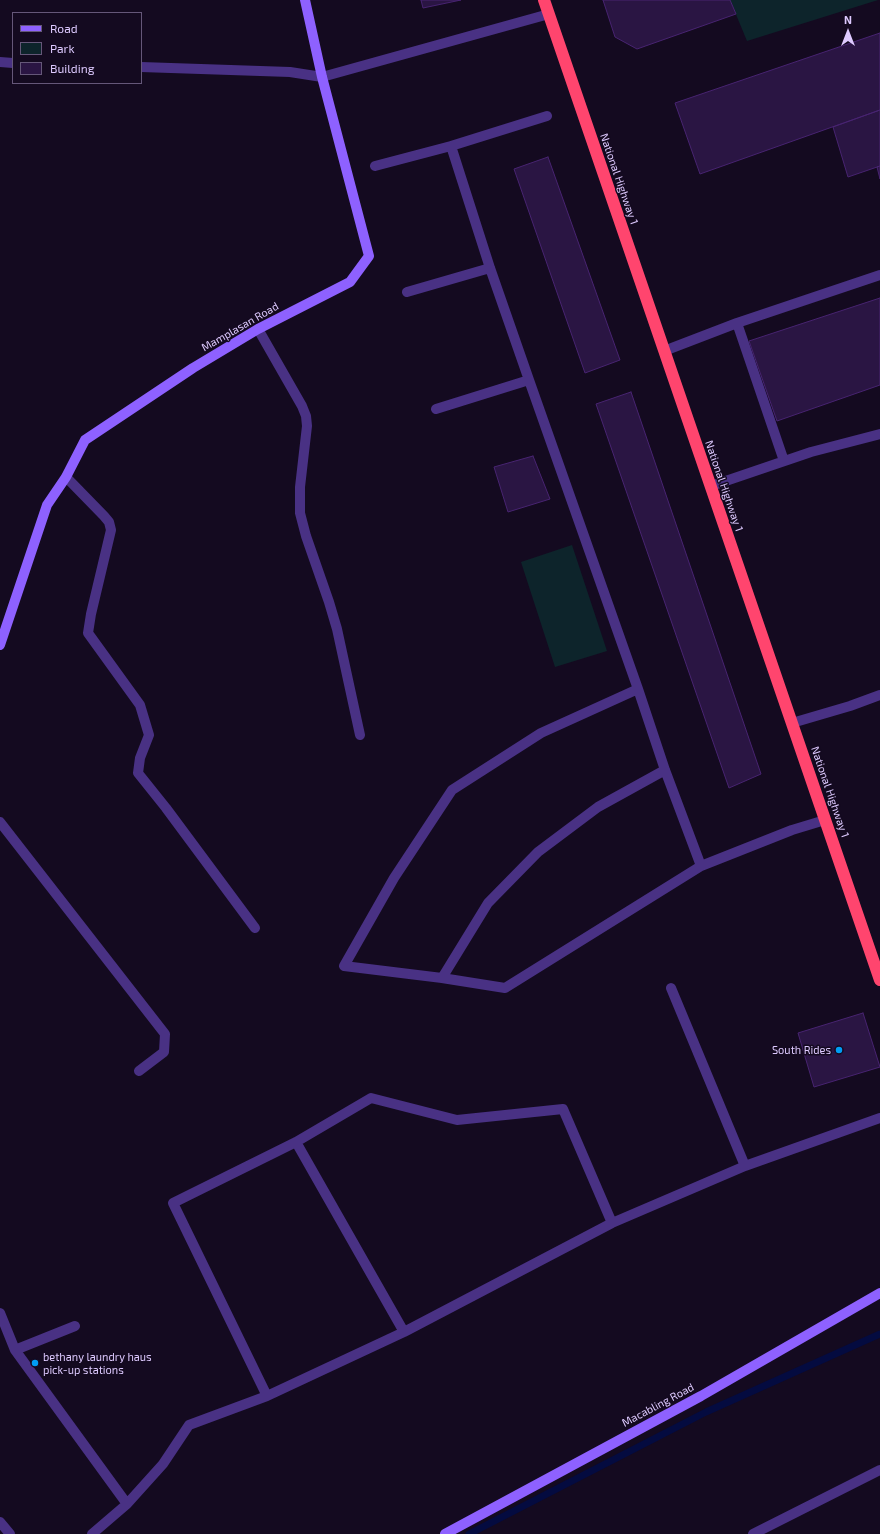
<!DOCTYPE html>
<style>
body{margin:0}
#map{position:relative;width:880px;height:1534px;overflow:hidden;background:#140a20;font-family:"Exo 2",sans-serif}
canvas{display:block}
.legend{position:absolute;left:12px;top:12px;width:130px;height:72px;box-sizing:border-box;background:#140a20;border:1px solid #655779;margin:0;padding:5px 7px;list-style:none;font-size:12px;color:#decaff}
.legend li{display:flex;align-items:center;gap:8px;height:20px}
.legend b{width:20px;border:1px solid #655779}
.north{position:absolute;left:828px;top:12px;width:40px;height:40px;-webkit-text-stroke:3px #140a20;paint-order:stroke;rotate:0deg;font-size:11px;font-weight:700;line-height:16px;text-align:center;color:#decaff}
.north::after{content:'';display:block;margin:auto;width:14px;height:18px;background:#decaff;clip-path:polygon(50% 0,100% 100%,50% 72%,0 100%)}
</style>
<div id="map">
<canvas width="880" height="1534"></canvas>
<ul class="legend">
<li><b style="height:5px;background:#8e61ff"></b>Road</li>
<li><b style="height:11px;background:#0d242b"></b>Park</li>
<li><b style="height:11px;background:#2a1543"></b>Building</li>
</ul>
<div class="north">N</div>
</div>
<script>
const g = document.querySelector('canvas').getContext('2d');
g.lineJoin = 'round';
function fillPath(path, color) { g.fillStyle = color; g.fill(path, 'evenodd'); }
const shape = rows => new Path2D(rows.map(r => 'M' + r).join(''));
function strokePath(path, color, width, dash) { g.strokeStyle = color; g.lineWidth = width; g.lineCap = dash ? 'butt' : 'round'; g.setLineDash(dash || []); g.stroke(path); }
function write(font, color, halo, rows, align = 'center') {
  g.font = font + ' "Exo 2",sans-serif'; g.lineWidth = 3; g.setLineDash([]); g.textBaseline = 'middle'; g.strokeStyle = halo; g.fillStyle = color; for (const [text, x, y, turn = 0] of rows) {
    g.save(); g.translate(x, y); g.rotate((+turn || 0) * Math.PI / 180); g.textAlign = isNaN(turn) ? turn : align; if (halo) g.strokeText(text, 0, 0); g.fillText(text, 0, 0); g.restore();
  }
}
const green = shape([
 [730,0,878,0,747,41],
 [572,545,607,651,555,667,521,562]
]);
const stream = shape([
 [469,1534,706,1412,880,1334]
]);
const building = shape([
 [421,0,461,0,423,8,421,0],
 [603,0,730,0,736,14,637,49,615,37,603,0],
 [880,33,880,110,700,174,675,103,880,33],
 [880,110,880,166,848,177,833,127,880,110],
 [548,157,620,360,585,373,514,169,548,157],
 [880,166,880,179,877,167,880,166],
 [880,298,880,385,777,421,749,341,880,298],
 [631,392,761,774,729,788,596,404,631,392],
 [533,456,550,499,508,512,494,467,533,456],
 [863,1013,880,1067,814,1087,798,1033,863,1013]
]);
const lane = shape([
 [0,62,13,63],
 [141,67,290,72,322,77],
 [737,323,784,461],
 [664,351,737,323,880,275],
 [66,477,104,516,109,522,111,530,91,614,88,633,140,705,149,735,140,758,138,773,166,808,255,928],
 [711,486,811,452,880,434],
 [792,723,850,706,880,695]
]);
const street = shape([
 [322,77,549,14],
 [451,146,490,268,529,380,638,689,665,770,701,866],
 [375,166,451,146,547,116],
 [407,292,490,268],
 [258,329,302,406,306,416,307,426,300,487,300,513,306,536,329,602,337,629,360,735],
 [436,409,529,380],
 [638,689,541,733,452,790,394,878,344,966,442,978,505,988,701,866,792,830,825,820],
 [0,822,165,1034,164,1052,139,1071],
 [442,978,488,903,538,852,598,807,665,770],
 [671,988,745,1166],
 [296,1142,404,1332],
 [0,1313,15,1350,127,1504],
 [15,1350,75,1326],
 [267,1396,173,1203,296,1142,371,1098,457,1120,563,1109,612,1223],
 [0,1522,10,1534],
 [92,1534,127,1504,163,1464,189,1425,267,1396,404,1332,612,1223,745,1166,880,1118],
 [753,1534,880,1470]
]);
const secondary = shape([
 [0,645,47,505,66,477,85,440,193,368,258,329,350,282,369,256,322,77,305,0],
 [445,1534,701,1396,880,1293]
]);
const highway = shape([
 [544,0,880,980]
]);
const markers = [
 [839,1050,4,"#009df5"],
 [35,1363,4,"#009df5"]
];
const streetNames = [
 ["National Highway 1",619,179,71],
 ["Mamplasan Road",240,327,-30],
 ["National Highway 1",724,486,71],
 ["National Highway 1",830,792,71],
 ["Macabling Road",658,1405,-28]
];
const poiNames = [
 ["South Rides",831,1050],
 ["bethany laundry haus",43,1357,"left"],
 ["pick-up stations",43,1370,"left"]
];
fillPath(green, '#0d242b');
strokePath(stream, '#040b40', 7);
fillPath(building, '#2a1543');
strokePath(building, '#482471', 1);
strokePath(lane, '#493184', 10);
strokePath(street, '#493184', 10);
strokePath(secondary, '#8e61ff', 10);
strokePath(highway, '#ff456e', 12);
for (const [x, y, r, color] of markers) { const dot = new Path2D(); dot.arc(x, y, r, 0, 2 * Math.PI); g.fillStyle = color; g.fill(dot); strokePath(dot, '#140a20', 1.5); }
write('11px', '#decaff', '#140a20', streetNames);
write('11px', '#decaff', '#140a20', poiNames, 'right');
</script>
